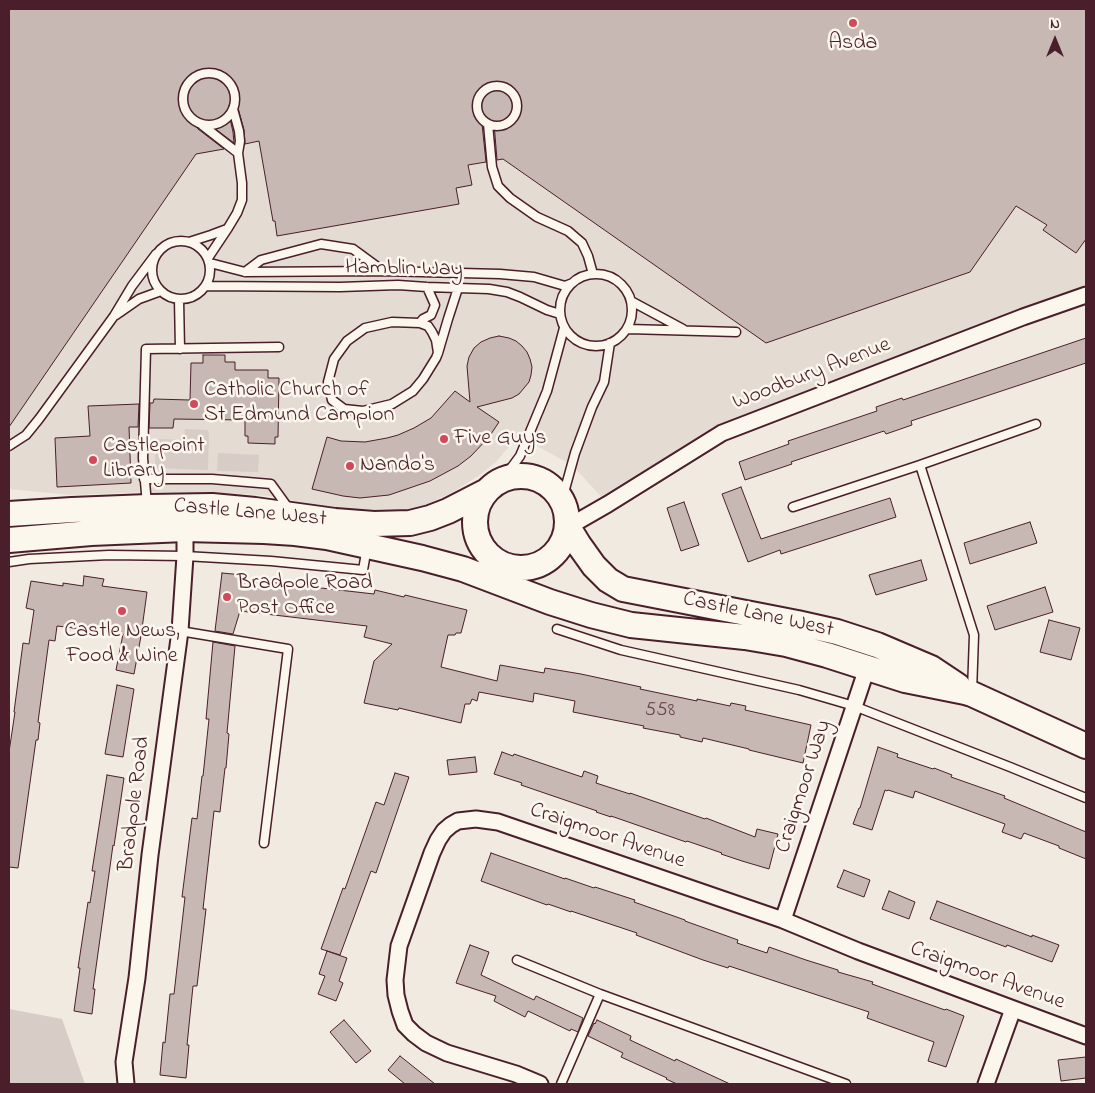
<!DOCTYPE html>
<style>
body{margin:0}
#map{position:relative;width:1095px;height:1093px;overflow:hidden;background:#f0eae0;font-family:"Indie Flower",sans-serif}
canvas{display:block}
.frame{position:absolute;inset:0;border:10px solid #4a1f2b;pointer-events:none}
.north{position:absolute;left:1030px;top:15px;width:50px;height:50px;-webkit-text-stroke:4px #fbf7ec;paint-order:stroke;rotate:0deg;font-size:14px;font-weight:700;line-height:20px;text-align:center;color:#4a1f2b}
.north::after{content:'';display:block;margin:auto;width:18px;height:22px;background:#4a1f2b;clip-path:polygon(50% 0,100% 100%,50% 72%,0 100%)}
</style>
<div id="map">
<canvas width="1095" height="1093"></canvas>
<div class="frame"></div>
<div class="north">N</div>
</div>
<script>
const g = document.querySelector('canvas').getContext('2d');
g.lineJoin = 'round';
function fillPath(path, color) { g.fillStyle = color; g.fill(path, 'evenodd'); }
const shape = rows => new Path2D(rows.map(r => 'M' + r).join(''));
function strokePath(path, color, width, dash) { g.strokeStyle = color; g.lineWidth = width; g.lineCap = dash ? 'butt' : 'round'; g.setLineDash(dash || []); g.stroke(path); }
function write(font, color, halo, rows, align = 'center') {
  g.font = font + ' "Indie Flower",sans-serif'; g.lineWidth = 5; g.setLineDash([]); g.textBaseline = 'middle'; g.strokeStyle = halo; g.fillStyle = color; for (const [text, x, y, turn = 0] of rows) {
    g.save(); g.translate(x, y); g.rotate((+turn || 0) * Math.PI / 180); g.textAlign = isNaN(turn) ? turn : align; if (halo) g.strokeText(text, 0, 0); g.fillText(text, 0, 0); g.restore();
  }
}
const built = shape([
 [9,9,1086,9,1086,296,722,433,608,504,572,465,526,440,515,441,505,451,496,462,478,476,453,492,425,505,398,511,373,513,348,513,311,505,279,497,244,494,146,492,71,495,9,489]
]);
const green = shape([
 [185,429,207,430,209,432,208,470,155,468,156,439,184,440],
 [218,453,259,455,258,472,217,471],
 [9,1009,62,1019,85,1084,9,1084]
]);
const building = shape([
 [9,9,1086,9,1086,239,1076,253,1043,230,1047,225,1016,206,970,272,766,343,503,159,497,160,494,123,490,119,484,120,482,124,486,162,468,165,472,185,456,188,459,204,277,236,275,221,273,221,259,141,245,144,244,130,238,108,237,105,232,104,229,105,228,110,233,132,234,143,205,121,202,119,198,121,196,125,198,129,224,149,196,154,9,427,9,9],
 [499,336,509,338,516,341,522,346,527,352,530,359,532,367,531,375,529,382,519,394,512,398,477,407,499,422,489,437,471,456,458,466,430,481,389,495,360,498,343,496,312,489,327,437,341,441,365,442,387,438,398,435,414,428,431,418,455,391,470,402,467,366,469,357,474,348,481,342,490,338,499,336],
 [1086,338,1086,363,911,421,912,425,886,434,884,431,791,462,792,464,745,480,739,462,789,444,788,441,877,411,876,407,902,398,903,400,1086,338],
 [203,355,225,355,225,362,235,362,235,370,268,370,268,378,279,378,278,437,275,437,275,444,248,443,248,436,245,436,245,420,174,419,173,428,149,428,150,403,153,403,154,399,190,400,191,363,203,363,203,355],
 [139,404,138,427,129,427,131,483,57,487,55,438,90,436,88,406,139,404],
 [741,487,761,539,890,498,896,517,781,554,780,550,748,562,722,494,741,487],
 [684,502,699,545,681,551,667,508,684,502],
 [1030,522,1037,543,970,564,964,543,1030,522],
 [921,560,927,580,876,595,869,575,921,560],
 [222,573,243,575,242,579,374,594,375,590,404,597,405,595,467,610,461,633,456,633,455,635,448,635,441,667,497,681,500,665,544,673,545,668,581,674,641,687,640,689,697,701,697,699,730,706,731,703,746,706,745,710,811,725,803,763,749,750,749,749,703,738,702,742,680,737,680,735,643,728,644,726,573,712,575,701,534,693,533,702,479,692,477,701,472,699,470,704,465,704,461,723,399,708,398,710,364,703,374,661,392,644,364,637,367,626,240,611,233,634,215,631,222,573],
 [84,576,104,579,102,586,147,592,141,636,134,674,116,670,123,634,57,626,55,641,49,640,38,722,40,723,38,740,36,740,18,868,9,867,9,752,15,712,14,712,23,643,29,644,34,610,26,608,31,581,63,586,63,583,83,586,84,576],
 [1045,587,1053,612,995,630,987,606,1045,587],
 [1049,620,1080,628,1071,660,1040,652,1049,620],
 [213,642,235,646,227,733,229,734,226,768,225,768,220,812,214,811,203,909,206,909,197,986,193,986,187,1045,189,1045,186,1078,160,1075,163,1042,165,1043,170,994,174,994,185,897,182,897,192,818,197,819,202,776,203,776,209,719,206,719,213,642],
 [117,685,134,689,123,757,105,754,117,685],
 [878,747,898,754,897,757,933,769,934,768,952,775,951,777,1005,796,1004,798,1086,832,1086,859,1059,848,1059,846,1024,833,1021,839,1002,832,1005,824,915,791,913,798,888,790,887,791,885,790,872,830,853,824,859,808,860,808,878,747],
 [502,752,513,756,514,754,582,777,584,771,598,776,596,783,630,794,630,793,705,819,706,818,755,837,757,829,778,834,769,869,742,861,721,854,722,853,687,841,686,842,611,816,611,817,596,812,597,811,521,785,522,783,494,774,502,752],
 [475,757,477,772,449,775,447,760,475,757],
 [395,773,409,777,376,873,371,871,340,955,321,949,343,888,345,889,376,802,384,805,395,773],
 [107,775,124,778,114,846,113,845,93,989,95,989,92,1014,74,1011,80,968,78,968,88,902,90,903,95,871,92,871,107,775],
 [491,853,565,879,565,878,594,888,595,887,635,900,634,902,685,920,685,921,738,940,737,943,767,953,769,947,806,960,838,970,838,972,873,982,872,984,945,1010,946,1009,964,1016,946,1067,928,1061,934,1042,867,1018,869,1012,729,966,728,968,703,960,636,935,637,933,571,911,571,912,548,904,547,905,481,881,491,853],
 [844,870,870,880,864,897,837,887,844,870],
 [889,891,915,902,909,919,882,909,889,891],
 [937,901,1032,937,1032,935,1059,945,1052,962,1007,945,1006,947,930,919,937,901],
 [470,945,489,952,481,975,534,1000,536,996,583,1018,578,1032,571,1029,570,1031,528,1011,525,1017,494,1001,496,996,456,983,470,945],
 [327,951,347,958,339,981,343,983,336,1001,318,994,325,976,319,974,327,951],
 [344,1020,371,1051,356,1063,330,1032,344,1020],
 [597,1020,631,1036,630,1040,675,1061,676,1059,730,1084,677,1084,666,1079,667,1078,621,1057,623,1053,588,1036,594,1023,595,1024,597,1020],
 [400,1056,435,1084,405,1084,388,1070,400,1056],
 [1086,1057,1086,1078,1061,1081,1058,1060,1086,1057]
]);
const lane = shape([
 '183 99a26 26 0 1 1 52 0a26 26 0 1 1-52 0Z',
 '477 106a20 20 0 1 1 40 0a20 20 0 1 1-40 0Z',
 [488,124,492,167,498,186,510,198,537,217,568,231,582,243,588,256,593,274],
 [202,125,238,153],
 '152 270a29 29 0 1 1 58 0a29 29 0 1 1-58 0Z',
 [189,242,211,235,227,229],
 [208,258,228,228,237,213,242,200,242,183,238,153,240,141,239,131,233,109],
 [210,263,245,272,383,271,500,274,534,277,565,286,570,284],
 [245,272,261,260,321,244,353,249,383,271],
 '560 310a36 36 0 1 1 72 0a36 36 0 1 1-72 0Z',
 [206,286,340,287,398,285,427,287,489,289,507,292,520,297,547,310,560,314],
 [179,299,180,349],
 [631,301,683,329],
 [116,315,139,299,161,291],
 [420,323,423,319,431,315,435,305,427,287],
 [628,329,736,332],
 [438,353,436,340,432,332,428,326,420,323,392,322,365,328,347,341,334,359,328,382,332,400,344,409,363,411,392,404,413,391,423,379,436,358,438,353,448,319,458,288],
 [9,446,26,435,39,419,114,316,132,286,156,254],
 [144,479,212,479,271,484,289,509],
 [503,479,520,456,547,391,564,328],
 [562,500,575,453,592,407,604,382,610,343],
 [147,505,143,458,146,349,279,347],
 [793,507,920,465],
 [9,562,29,559,109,555,185,556,271,561,363,570,367,547],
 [557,629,621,650,799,690,854,706,1010,767,1086,798],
 [180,631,288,649,264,843],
 [972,692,974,635,920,465,1036,424],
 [517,960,600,994,846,1084],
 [561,1084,600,994]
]);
const street = shape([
 [568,527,608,504,722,433,1023,317,1086,295],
 [783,920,867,668],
 [126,1084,124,1062,137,978,150,855,180,631,185,556,185,529],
 [540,1084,516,1074,447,1053,426,1043,414,1034,405,1025,400,1011,396,995,395,980,399,946,432,853,438,840,444,831,451,825,458,821,476,819,498,822,783,920,858,951,1086,1036],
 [986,1084,1013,1009]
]);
const primary = shape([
 '475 522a46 46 0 1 1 92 0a46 46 0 1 1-92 0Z',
 [9,514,72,510,148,507,212,506,255,510,335,521,374,524,410,523,430,518,448,511,485,492],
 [568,527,579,545,594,566,608,580,623,589,797,623,837,632,877,645,931,668,958,686],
 [9,540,91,533,185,529,264,531,295,533,327,537,422,558,463,569,550,602,591,615,631,625,745,637,786,644,827,655,905,680,965,692,972,694,1086,746]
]);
const markers = [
 [853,23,5,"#d1495b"],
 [194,404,5,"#d1495b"],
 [444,439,5,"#d1495b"],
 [93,460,5,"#d1495b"],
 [350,466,5,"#d1495b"],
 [227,597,5,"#d1495b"],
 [122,611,5,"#d1495b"]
];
const numberNames = [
 ["558",660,712]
];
const poiNames = [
 ["Asda",853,44,"center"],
 ["Catholic Church of",204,391],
 ["St Edmund Campion",204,416],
 ["Five Guys",454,439],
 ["Castlepoint",103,447],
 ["Library",103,472],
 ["Nando's",360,466],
 ["Bradpole Road",237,584],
 ["Post Office",237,609],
 ["Castle News,",122,632,"center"],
 ["Food & Wine",122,657,"center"]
];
const streetNames = [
 ["Hamblin Way",404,270,1],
 ["Woodbury Avenue",812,375,-21],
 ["Castle Lane West",250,514,5],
 ["Castle Lane West",758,616,12],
 ["Craigmoor Way",805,787,-72],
 ["Bradpole Road",136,804,-83],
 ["Craigmoor Avenue",607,837,19],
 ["Craigmoor Avenue",987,977,20]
];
fillPath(built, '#e4dbd2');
fillPath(green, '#d8ccc6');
fillPath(building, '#c8b8b3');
strokePath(building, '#4a1f2b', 1);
strokePath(lane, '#4a1f2b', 11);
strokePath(street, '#4a1f2b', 19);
strokePath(primary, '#4a1f2b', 28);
strokePath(lane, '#fbf7ec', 8);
strokePath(street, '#fbf7ec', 15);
strokePath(primary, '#fbf7ec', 24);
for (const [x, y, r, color] of markers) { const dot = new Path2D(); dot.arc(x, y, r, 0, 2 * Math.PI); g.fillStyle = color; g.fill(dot); strokePath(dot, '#fbf7ec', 2); }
write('20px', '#6a454d', null, numberNames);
write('22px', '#4a1f2b', '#fbf7ec', poiNames, 'left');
write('22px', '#4a1f2b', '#fbf7ec', streetNames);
</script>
